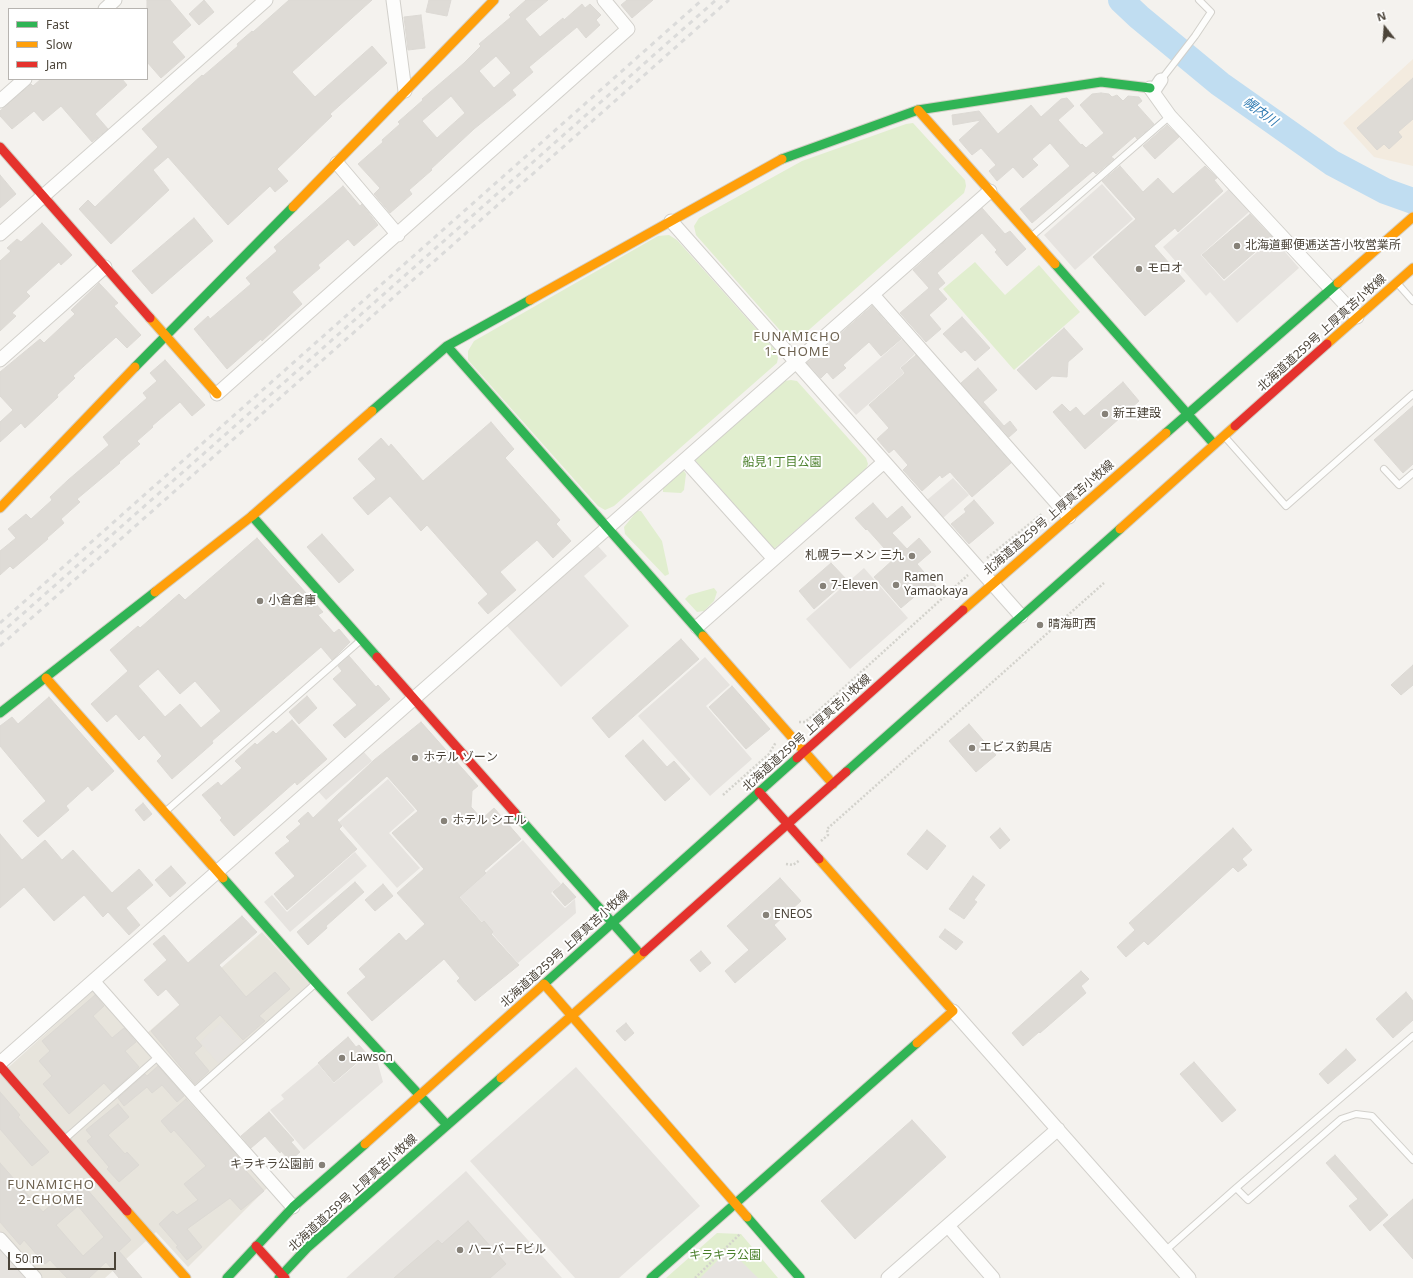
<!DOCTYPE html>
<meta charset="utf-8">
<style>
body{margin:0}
#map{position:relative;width:1413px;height:1278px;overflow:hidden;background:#f4f2ee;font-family:"Noto Sans",sans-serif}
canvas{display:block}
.legend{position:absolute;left:8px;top:8px;width:140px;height:72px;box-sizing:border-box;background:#fff;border:1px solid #b7b4b0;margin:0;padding:5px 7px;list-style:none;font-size:12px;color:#4b4439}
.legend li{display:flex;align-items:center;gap:8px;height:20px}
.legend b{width:20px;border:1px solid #b7b4b0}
.north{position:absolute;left:1365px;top:8px;width:40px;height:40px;-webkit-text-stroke:3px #fff;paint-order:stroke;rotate:343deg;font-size:11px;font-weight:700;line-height:16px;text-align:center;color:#4b4439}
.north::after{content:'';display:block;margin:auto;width:14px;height:18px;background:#4b4439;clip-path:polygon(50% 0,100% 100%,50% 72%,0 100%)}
.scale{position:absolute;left:8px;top:1252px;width:108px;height:18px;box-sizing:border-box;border:2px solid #4b4439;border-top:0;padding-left:5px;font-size:12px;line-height:14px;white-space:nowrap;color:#4b4439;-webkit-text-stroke:3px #fff;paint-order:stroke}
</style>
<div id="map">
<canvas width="1413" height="1278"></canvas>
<ul class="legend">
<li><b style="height:5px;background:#30b455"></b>Fast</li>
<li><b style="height:5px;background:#ff9f0a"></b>Slow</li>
<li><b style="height:5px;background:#e5322d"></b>Jam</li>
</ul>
<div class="north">N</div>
<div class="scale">50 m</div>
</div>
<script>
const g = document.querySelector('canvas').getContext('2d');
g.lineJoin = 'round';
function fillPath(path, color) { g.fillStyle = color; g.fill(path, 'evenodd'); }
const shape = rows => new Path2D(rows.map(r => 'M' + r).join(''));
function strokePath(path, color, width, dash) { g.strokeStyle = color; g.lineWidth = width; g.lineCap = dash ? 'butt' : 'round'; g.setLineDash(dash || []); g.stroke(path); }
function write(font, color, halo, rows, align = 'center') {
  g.font = font + ' "Noto Sans","Noto Sans JP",sans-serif'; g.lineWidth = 4; g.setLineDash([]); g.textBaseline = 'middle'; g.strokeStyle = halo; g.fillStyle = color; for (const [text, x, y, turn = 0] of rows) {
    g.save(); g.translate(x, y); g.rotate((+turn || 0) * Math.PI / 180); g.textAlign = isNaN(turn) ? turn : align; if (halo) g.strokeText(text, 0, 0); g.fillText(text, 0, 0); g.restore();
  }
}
const residential = shape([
 [262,932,310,985,188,1092,268,1187,188,1267,156,1232,105,1278,42,1278,0,1231,0,1075,101,983,146,1034]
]);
const commercial = shape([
 [1413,59,1413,166,1374,157,1343,123]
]);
const green = shape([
 [913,123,965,180,966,186,964,193,802,336,793,338,785,336,696,235,694,226,699,218,802,161,906,124],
 [669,235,677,240,776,351,778,358,777,363,614,506,605,510,598,506,468,360,468,351,474,341,658,236],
 [975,262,1005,295,1039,265,1080,312,1014,370,943,289],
 [791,380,797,381,866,458,868,464,866,469,774,549,695,460,784,381],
 [684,471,686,474,684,490,681,493,663,492,663,488,679,472],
 [637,511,641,511,662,541,669,574,665,576,625,534,624,527],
 [714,588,717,592,714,601,704,611,697,612,685,599,689,595],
 [717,1233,741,1234,778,1278,666,1278]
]);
const parking = shape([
 [1102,184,1133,219,1075,270,1044,235],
 [1230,188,1250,211,1201,255,1224,281,1273,238,1299,268,1237,323,1210,292,1206,296,1163,247],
 [902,339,915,354,900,368,904,373,856,415,838,395],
 [953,478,969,495,943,518,927,500],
 [598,546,607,556,584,576,629,626,561,687,507,626],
 [864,568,908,618,850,669,806,619],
 [705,657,730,685,706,706,752,759,710,796,638,716],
 [363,751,372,761,326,800,317,790],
 [388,779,415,810,389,833,420,868,397,888,339,822],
 [523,840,561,884,551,893,565,908,575,899,576,913,518,963,459,896],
 [355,852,367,866,290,932,264,902,272,895,287,912],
 [223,1021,242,1042,218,1063,200,1042],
 [370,1053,377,1060,383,1082,304,1150,270,1110,284,1099,281,1095,318,1064,334,1083],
 [576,1067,700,1206,619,1278,575,1278,470,1161],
 [466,1171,562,1278,346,1278],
 [0,1247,28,1278,0,1278],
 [729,1249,758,1278,700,1278]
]);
const river = shape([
 [1121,0,1139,17,1220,84,1332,163,1385,191,1413,201]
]);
const building = shape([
 [147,0,170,0,191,25,172,42,185,57,161,78,147,62,147,0],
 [204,0,214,12,199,25,189,14,204,0],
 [289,0,372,0,292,72,315,97,372,46,387,63,330,114,332,116,277,169,288,181,275,192,270,186,228,225,168,157,153,170,169,190,111,244,79,209,88,200,95,207,158,147,142,129,202,75,203,76,238,46,237,44,252,31,253,32,289,0],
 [429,0,451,0,447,16,426,12,429,0],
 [526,0,548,0,525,19,540,37,563,18,564,20,582,4,585,8,590,4,601,15,596,20,600,25,586,38,577,27,529,67,533,72,512,90,516,95,474,129,431,169,432,170,409,190,412,194,390,213,374,194,380,188,358,164,383,142,382,140,400,124,398,122,423,100,422,99,464,63,481,46,479,44,511,17,509,15,526,0],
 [496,56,511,73,494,88,479,71,496,56],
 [451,96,465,113,437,138,422,121,451,96],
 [627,0,653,0,632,18,621,5,627,0],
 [421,15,425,48,408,50,404,17,421,15],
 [1413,78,1413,119,1398,132,1402,137,1389,149,1384,144,1377,150,1357,128,1413,78],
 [41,79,122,79,127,85,95,114,108,129,92,142,61,106,43,121,34,111,12,129,0,116,0,111,31,84,33,86,41,79],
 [1101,93,1109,94,1112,97,1117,95,1123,101,1128,96,1139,97,1142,101,1137,105,1154,124,1137,139,1135,136,1111,157,1114,159,1096,174,1093,171,1032,223,1020,209,1070,166,1050,143,1032,159,1038,165,1023,178,1013,167,997,181,989,171,996,165,981,148,972,155,959,140,981,120,953,125,952,115,979,111,998,134,1031,105,1041,117,1061,99,1067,98,1074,106,1058,120,1081,145,1082,144,1086,148,1104,133,1080,105,1092,94,1101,93],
 [1167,125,1179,137,1155,159,1143,146,1167,125],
 [1120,166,1143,192,1158,178,1173,194,1205,166,1217,178,1214,180,1223,191,1178,232,1175,228,1154,246,1185,281,1145,316,1093,257,1136,219,1102,181,1120,166],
 [0,175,16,194,0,208,0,175],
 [343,186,360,206,362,204,378,225,354,246,348,239,318,265,320,268,292,292,302,304,262,341,261,339,227,369,194,329,208,316,210,319,251,284,246,278,277,251,274,247,343,186],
 [982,208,1005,234,1010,231,1026,249,1007,266,995,252,997,250,982,233,937,273,945,283,938,289,947,299,929,315,941,329,926,342,900,313,929,288,913,270,982,208],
 [1250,214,1272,237,1224,279,1202,255,1250,214],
 [194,218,213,241,152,294,132,271,194,218],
 [42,223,72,255,61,265,59,262,26,292,30,296,12,313,16,316,0,331,0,261,11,251,7,248,17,239,21,242,42,223],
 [99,283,118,303,114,306,141,335,127,348,116,337,73,376,75,378,57,395,58,397,25,428,21,423,0,442,0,422,13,410,0,396,0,372,40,339,44,343,75,314,71,310,99,283],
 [872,306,901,339,881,356,869,342,843,365,846,368,833,379,827,372,821,378,807,363,872,306],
 [962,317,990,348,975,361,965,350,961,353,943,334,962,317],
 [1064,328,1083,349,1068,362,1067,377,1052,376,1036,390,1017,370,1064,328],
 [916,355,1011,463,972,497,950,472,942,478,940,475,922,491,903,470,908,465,894,449,889,453,877,439,889,428,869,405,905,373,901,368,916,355],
 [165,360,205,405,192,416,180,402,152,426,153,427,137,441,140,444,119,462,120,463,77,499,80,502,61,519,64,523,47,538,48,539,13,569,10,566,0,575,0,551,16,538,8,529,26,514,31,519,52,500,50,497,68,480,109,445,103,437,147,398,143,393,157,381,150,373,165,360],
 [978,368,997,390,983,402,1004,426,1010,421,1017,430,1009,437,961,383,978,368],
 [1123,382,1139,401,1085,449,1053,412,1062,404,1070,412,1076,407,1084,416,1123,382],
 [1413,406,1413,464,1403,473,1374,440,1413,406],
 [491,422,514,449,505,458,560,520,556,524,571,541,553,558,537,540,500,572,516,590,488,614,478,603,488,594,427,525,421,531,390,496,368,515,353,498,376,479,358,459,381,438,389,447,391,444,423,481,491,422],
 [974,500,994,523,969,544,951,524,966,512,964,509,974,500],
 [873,503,887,519,902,506,911,517,892,533,907,549,919,538,931,552,917,564,936,586,925,596,921,591,901,608,874,577,894,559,867,529,866,530,855,518,873,503],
 [322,534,354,570,339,583,307,547,322,534],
 [257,538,323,612,318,615,334,633,339,629,350,642,332,660,321,647,212,741,213,743,172,779,157,761,162,756,144,735,139,740,116,714,107,722,91,704,128,671,110,650,138,626,140,628,179,594,185,600,257,538],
 [158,669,180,694,195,681,221,711,201,728,180,704,165,717,138,686,158,669],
 [831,563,847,580,814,609,799,591,831,563],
 [681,639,699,659,609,738,592,718,681,639],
 [349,656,376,687,378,685,390,699,345,738,333,725,357,705,333,679,342,671,338,666,349,656],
 [1413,665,1413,685,1401,695,1391,685,1413,665],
 [732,686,770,729,746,749,709,707,732,686],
 [307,696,317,708,299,724,289,712,307,696],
 [49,697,114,771,92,791,88,786,66,806,69,810,38,837,23,821,46,801,0,746,0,726,12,717,18,724,49,697],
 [292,720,327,759,297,785,295,782,234,836,220,820,222,818,202,795,218,782,221,786,242,768,235,761,255,743,257,745,273,731,276,734,292,720],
 [421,722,478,786,472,791,471,807,482,819,494,808,521,839,484,871,486,873,459,897,482,923,484,921,493,932,491,934,519,965,475,1001,457,981,460,978,444,959,372,1021,347,993,366,977,359,969,399,933,406,941,425,924,397,893,424,869,392,833,418,811,387,776,337,820,342,826,339,829,357,849,287,910,274,894,295,876,275,853,290,841,286,837,301,824,298,821,308,812,313,818,374,760,421,722],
 [969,724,996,755,976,772,949,741,969,724],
 [643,740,667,767,674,761,690,779,665,801,625,756,643,740],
 [143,803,152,814,144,821,135,810,143,803],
 [1000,828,1010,840,1000,849,990,837,1000,828],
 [1233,828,1252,850,1242,859,1247,865,1238,872,1233,867,1148,945,1144,941,1126,957,1117,947,1135,930,1129,923,1233,828],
 [927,830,946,846,927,870,907,854,927,830],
 [0,834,22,860,45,840,62,860,73,850,112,893,139,869,153,885,126,908,140,925,129,935,108,912,103,917,84,895,54,921,24,887,0,908,0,834],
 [171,866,186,883,170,897,155,880,171,866],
 [973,876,985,885,974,900,977,902,964,919,949,909,973,876],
 [780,878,801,901,774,925,786,939,735,983,725,971,749,950,727,926,780,878],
 [355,882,364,892,326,926,327,928,308,945,297,932,355,882],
 [563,883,576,897,565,906,553,892,563,883],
 [383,884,393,896,375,911,365,900,383,884],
 [242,916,257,932,219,965,246,997,275,972,290,989,259,1016,265,1021,243,1040,220,1015,195,1038,202,1046,194,1053,209,1071,195,1084,151,1031,180,1005,166,989,158,996,144,980,167,960,153,944,164,935,188,963,242,916],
 [945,929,963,942,956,950,939,937,945,929],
 [701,951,711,963,700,972,690,960,701,951],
 [1081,971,1089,979,1081,986,1086,993,1040,1033,1039,1032,1023,1046,1012,1033,1081,971],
 [1406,992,1413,1001,1413,1020,1393,1038,1376,1019,1406,992],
 [95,995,104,1006,93,1016,112,1038,124,1028,136,1042,125,1051,139,1067,112,1092,104,1083,69,1114,43,1084,52,1076,39,1061,50,1051,42,1041,95,995],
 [626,1023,634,1033,625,1041,616,1031,626,1023],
 [348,1037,356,1047,359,1045,367,1054,334,1082,318,1063,348,1037],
 [1346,1049,1356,1060,1328,1084,1319,1074,1346,1049],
 [1194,1062,1236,1110,1222,1122,1180,1074,1194,1062],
 [158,1066,184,1096,177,1102,162,1085,152,1093,147,1087,124,1106,118,1098,145,1074,147,1076,158,1066],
 [0,1092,20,1115,18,1117,49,1152,32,1166,0,1129,0,1092],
 [186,1099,239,1158,237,1161,264,1191,241,1210,230,1198,187,1229,202,1247,187,1260,176,1247,178,1246,159,1224,173,1211,177,1215,198,1200,184,1184,206,1166,174,1130,171,1133,161,1121,186,1099],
 [118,1104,129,1117,108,1135,125,1154,127,1152,139,1165,119,1182,107,1169,109,1167,87,1141,92,1137,86,1130,118,1104],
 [269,1112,294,1140,291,1142,300,1152,290,1161,281,1151,280,1153,265,1136,251,1148,241,1136,269,1112],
 [912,1120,946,1157,855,1239,821,1201,912,1120],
 [1335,1155,1388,1215,1370,1231,1349,1206,1358,1199,1326,1163,1335,1155],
 [0,1163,43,1212,79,1180,131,1240,119,1251,142,1278,119,1278,106,1262,89,1278,67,1278,50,1260,45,1264,24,1240,20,1245,0,1222,0,1163],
 [78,1206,104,1237,83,1256,56,1225,78,1206],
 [1413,1199,1413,1259,1383,1225,1413,1199],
 [468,1221,506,1264,490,1278,394,1278,438,1240,442,1244,468,1221]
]);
const path = shape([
 [987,558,1043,513],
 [799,722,805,722,817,712,968,575],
 [723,795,769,754,776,742],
 [821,841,828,835,827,829,1104,583],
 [786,864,793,865,800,860],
 [695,1278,740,1234]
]);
const lane = shape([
 [1161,80,1195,36,1211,12,1199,0],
 [1032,236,1170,116],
 [1398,284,1413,301],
 [1225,437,1286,506,1413,394],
 [1384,469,1399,485,1413,473],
 [166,811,361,640],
 [192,1093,315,984],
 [66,1138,159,1056],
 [1236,1188,1413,1036],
 [1165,1251,1236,1188,1248,1200,1341,1119,1356,1114,1372,1116,1413,1160]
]);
const street = shape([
 [393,0,405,91],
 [105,9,115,0],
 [1150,88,1170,116,1357,317],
 [1153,92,1161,80],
 [0,101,25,79],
 [337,163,398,235],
 [671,221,1021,616],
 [0,234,266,0],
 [873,295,1069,517],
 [0,360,105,267],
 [217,394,628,29,604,0],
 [685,460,774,559],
 [697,627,884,462],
 [93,981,293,1207],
 [953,1011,1189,1278],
 [0,1063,990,191],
 [948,1226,993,1278],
 [0,1239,35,1278],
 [888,1278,1058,1129]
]);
const fast = shape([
 [782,159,918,110,1101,82,1150,88],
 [1055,264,1214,444],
 [447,346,703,636],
 [135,367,293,207],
 [372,411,447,346,530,300],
 [1166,433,1338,283],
 [252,516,377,657],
 [0,713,155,592],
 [846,772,1120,529],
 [515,813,641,955],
 [223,878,316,983,447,1125],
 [543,985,797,758],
 [747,1217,800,1278],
 [227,1278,293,1207,365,1144],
 [279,1278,308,1247,501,1078],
 [651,1278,917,1043]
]);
const slow = shape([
 [918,110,1055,264],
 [293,207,494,0],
 [1338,283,1413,217],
 [530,300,782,159],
 [150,318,217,394],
 [1327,344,1413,268],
 [0,508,135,367],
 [1120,529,1235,426],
 [155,592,252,516,372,411],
 [963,610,1166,433],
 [703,636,833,784],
 [46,678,223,878],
 [819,859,953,1011,917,1043],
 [544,984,747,1217],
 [501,1078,644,952],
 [365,1144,543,985],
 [127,1211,186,1278]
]);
const jam = shape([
 [0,147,150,318],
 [1235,426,1327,344],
 [377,657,515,813],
 [797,758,963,610],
 [759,792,819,859],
 [644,952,846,772],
 [0,1066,127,1211],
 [256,1246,285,1278]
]);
const rail = shape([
 [0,623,702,0],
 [0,634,716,0],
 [0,646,729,0]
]);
const markers = [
 [1237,246,4,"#868178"],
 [1139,269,4,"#868178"],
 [1105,414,4,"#868178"],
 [912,556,4,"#868178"],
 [896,585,4,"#868178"],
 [823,586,4,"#868178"],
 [260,601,4,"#868178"],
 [1040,625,4,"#868178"],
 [972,748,4,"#868178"],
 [415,758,4,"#868178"],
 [444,821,4,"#868178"],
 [766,915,4,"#868178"],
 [342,1058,4,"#868178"],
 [322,1165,4,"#868178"],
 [460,1250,4,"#868178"]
];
const poiNames = [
 ["北海道郵便逓送苫小牧営業所",1245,246],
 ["モロオ",1147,269],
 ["新王建設",1113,414],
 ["札幌ラーメン 三九",904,556,"right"],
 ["Ramen",904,578],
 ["Yamaokaya",904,592],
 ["7-Eleven",831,586],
 ["小倉倉庫",268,601],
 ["晴海町西",1048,625],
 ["エビス釣具店",980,748],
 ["ホテル ゾーン",423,758],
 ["ホテル シエル",452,821],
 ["ENEOS",774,915],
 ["Lawson",350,1058],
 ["キラキラ公園前",314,1165,"right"],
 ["ハーバーFビル",468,1250]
];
const streetNames = [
 ["北海道道259号 上厚真苫小牧線",1322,333,-42],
 ["北海道道259号 上厚真苫小牧線",1049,518,-41],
 ["北海道道259号 上厚真苫小牧線",807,733,-42],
 ["北海道道259号 上厚真苫小牧線",565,949,-42],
 ["北海道道259号 上厚真苫小牧線",353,1193,-42]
];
const parkNames = [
 ["船見1丁目公園",782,463],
 ["キラキラ公園",725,1256]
];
const waterNames = [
 ["幌内川",1260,112,36]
];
const neighbourhoodNames = [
 ["FUNAMICHO",797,337],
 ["1-CHOME",797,352],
 ["FUNAMICHO",51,1185],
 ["2-CHOME",51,1200]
];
fillPath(residential, '#e7e4dc');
fillPath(commercial, '#f3ebdf');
fillPath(green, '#e1eecf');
fillPath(parking, '#e6e3df');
strokePath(river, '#c0ddf1', 26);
fillPath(building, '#dedbd6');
strokePath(building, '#dcd9d4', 1);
strokePath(lane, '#d2d0cb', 8);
strokePath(street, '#d2d0cb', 15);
strokePath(fast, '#d3cfc5', 11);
strokePath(slow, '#d3cfc5', 11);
strokePath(jam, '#d3cfc5', 11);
strokePath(path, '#d3d2cc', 2.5, [2, 2]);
strokePath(lane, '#fdfdfc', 6);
strokePath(street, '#fdfdfc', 13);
strokePath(fast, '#30b455', 9);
strokePath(slow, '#ff9f0a', 9);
strokePath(jam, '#e5322d', 9);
strokePath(rail, '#dbdbda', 3, [5, 5]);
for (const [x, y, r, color] of markers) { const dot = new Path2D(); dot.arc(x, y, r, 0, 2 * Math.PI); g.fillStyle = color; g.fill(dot); strokePath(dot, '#fff', 1.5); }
write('12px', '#4b4439', '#fff', poiNames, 'left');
write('12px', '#4b4439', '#fff', streetNames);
write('12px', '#4a7f2a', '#fff', parkNames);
write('italic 13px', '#2e7ab2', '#fff', waterNames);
g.letterSpacing = '1px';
write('13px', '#6e6250', '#fff', neighbourhoodNames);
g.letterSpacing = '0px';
</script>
